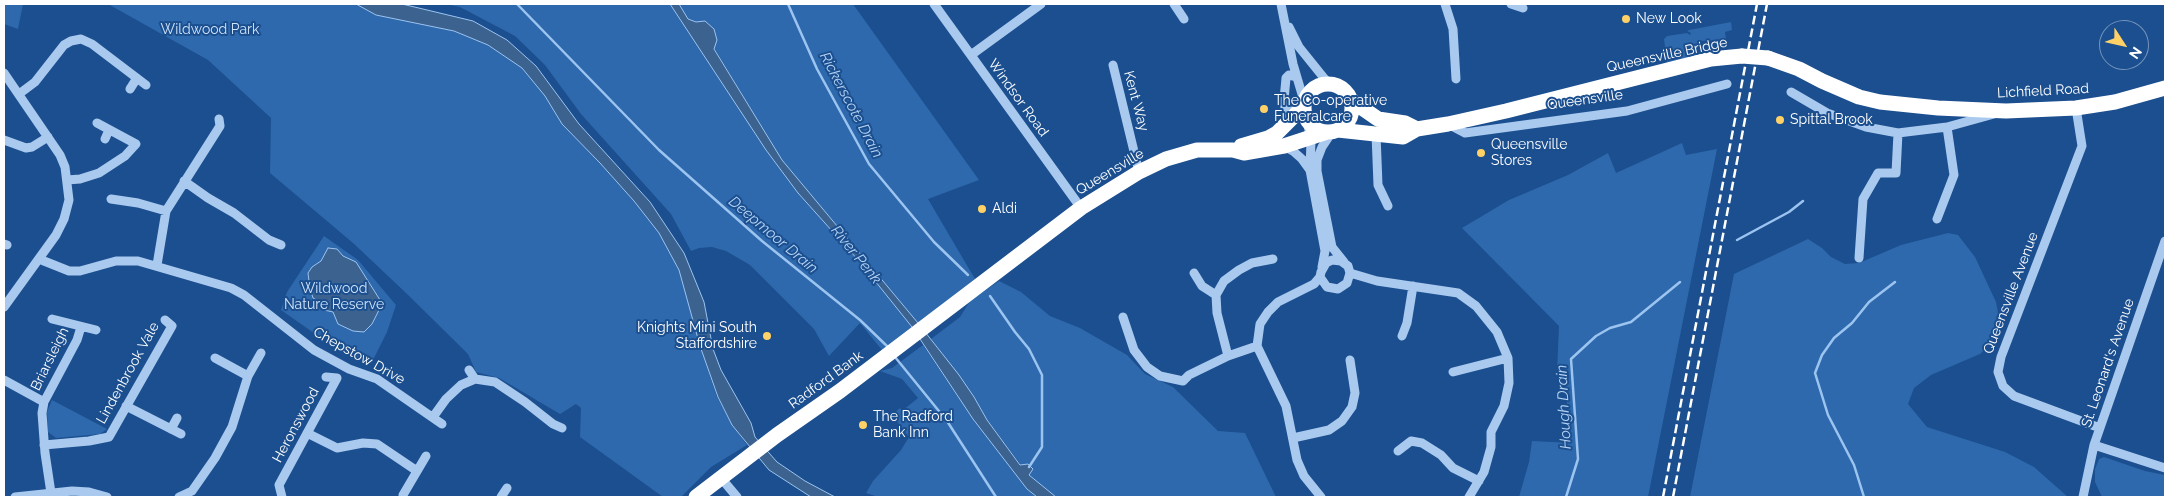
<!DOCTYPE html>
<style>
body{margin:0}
#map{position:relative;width:2169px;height:501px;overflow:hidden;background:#1b4f8f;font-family:Raleway,sans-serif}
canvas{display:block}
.frame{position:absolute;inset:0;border:5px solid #fff;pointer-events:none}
.north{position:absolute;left:2099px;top:20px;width:50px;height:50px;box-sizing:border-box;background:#1b4f8f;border:1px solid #7695bc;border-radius:50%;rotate:125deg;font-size:14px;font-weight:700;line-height:20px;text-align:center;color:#fff}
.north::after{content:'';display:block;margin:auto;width:18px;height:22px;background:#ffd166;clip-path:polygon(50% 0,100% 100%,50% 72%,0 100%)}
</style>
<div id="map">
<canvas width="2169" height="501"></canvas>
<div class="frame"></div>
<div class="north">N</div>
</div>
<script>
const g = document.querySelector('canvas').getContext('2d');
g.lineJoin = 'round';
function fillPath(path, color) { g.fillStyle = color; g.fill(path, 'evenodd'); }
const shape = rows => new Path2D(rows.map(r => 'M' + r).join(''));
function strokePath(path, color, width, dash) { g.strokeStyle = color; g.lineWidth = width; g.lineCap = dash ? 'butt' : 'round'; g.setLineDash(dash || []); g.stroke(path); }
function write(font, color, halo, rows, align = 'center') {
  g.font = font + ' Raleway,sans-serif'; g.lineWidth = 4; g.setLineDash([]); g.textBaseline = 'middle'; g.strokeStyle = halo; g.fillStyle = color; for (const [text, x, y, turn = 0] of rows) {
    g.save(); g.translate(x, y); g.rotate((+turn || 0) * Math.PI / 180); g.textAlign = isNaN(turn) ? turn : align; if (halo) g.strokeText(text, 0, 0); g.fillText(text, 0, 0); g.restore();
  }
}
const green = shape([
 [4,4,23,4,18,29,4,24],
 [108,4,356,4,376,15,454,31,488,45,515,63,522,68,545,96,562,124,600,163,634,201,659,233,679,270,700,346,717,397,732,425,747,445,711,467,681,497,663,497,580,437,581,408,576,404,560,414,499,378,476,372,468,354,406,293,353,243,270,173,271,118,208,60],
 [446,4,670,4,766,150,798,193,859,261,912,327,882,350,860,323,829,356,814,329,750,265,726,251,712,247,699,248,691,251,671,214,581,114,545,65,515,36,460,7],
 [679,4,853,4,979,180,928,199,975,279,918,323,782,160,714,48,717,40,696,22,688,19],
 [1731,22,1732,30,1725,32,1726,40,1698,41,1697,56,1667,62,1664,39,1667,36,1687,33,1690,35,1691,33,1687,31,1689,30],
 [1682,143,1686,155,1717,149,1648,497,1519,497,1529,462,1532,441,1571,443,1564,374,1557,372,1559,326,1462,228,1509,200,1568,175,1608,153,1616,173],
 [1948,233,1958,235,1975,257,1996,302,1999,318,1992,342,1980,354,1931,375,1914,388,1908,404,1927,427,2005,452,2034,467,2068,497,1690,497,1734,274,1808,239,1822,248,1831,257,1845,264,1859,263,1901,245],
 [324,236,358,260,396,305,387,332,372,362,350,355,328,343,281,310,287,292],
 [999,281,1021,292,1050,316,1080,328,1127,355,1145,374,1173,387,1218,431,1245,433,1276,497,1056,497,1029,475,1028,464,1021,465,987,420,974,397,931,339,960,317,970,301],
 [923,345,973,419,1027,489,1037,497,878,497,866,493,873,481,901,450,909,437,892,415,900,408,902,411,918,398,902,379,880,371,892,368],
 [52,400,107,429,100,434,56,438,48,432,47,412],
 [2104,457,2145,471,2165,475,2165,497,2102,497,2095,482,2095,469,2099,459]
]);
const water = shape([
 [356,4,402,4,473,21,507,40,536,66,579,124,650,202,684,253,704,302,713,349,721,370,751,423,755,437,777,462,805,481,835,497,811,497,769,470,732,425,718,397,700,346,679,270,659,233,634,201,600,163,562,124,545,96,522,68,488,45,454,31,376,15,356,4],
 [670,4,679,4,688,19,696,22,705,21,714,29,717,40,714,49,782,160,918,323,959,375,974,397,987,420,1020,465,1028,464,1033,469,1029,475,1056,497,1037,497,1027,489,973,419,912,327,859,261,798,193,766,150,670,4],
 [328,248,337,249,343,256,356,262,380,300,380,308,372,324,364,332,353,331,338,324,333,312,324,310,320,302,313,298,310,289,308,273,312,267,321,261,328,248]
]);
const stream = shape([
 [517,4,659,150,762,241,860,320,889,348],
 [788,4,817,69,869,164,934,242,968,275],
 [1737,240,1789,212,1803,201],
 [990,296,1015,332,1029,349,1042,375,1042,447,1029,467],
 [895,357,947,421,996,497],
 [1566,497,1578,459,1571,359,1596,336,1610,328,1631,322,1680,282],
 [1864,497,1854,465,1828,415,1815,373,1822,355,1834,338,1852,323,1869,302,1895,282]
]);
const minor = shape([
 [934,4,1081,208],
 [1174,4,1184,19],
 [1281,4,1293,64,1304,101],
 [1445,4,1453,29,1456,79],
 [1511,4,1523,8],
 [1289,27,1299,47,1328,83],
 [971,55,1041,4],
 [1113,65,1139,172],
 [4,73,60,155,65,167,69,200,64,219,56,235,4,307],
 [1296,77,1289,75,1286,78,1284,100,1285,108,1290,111,1299,111],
 [130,89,137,78],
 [1791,92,1827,113,1866,127,1898,133,1947,127,1994,114],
 [19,94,35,82,64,45,71,41,81,39,92,44,146,85],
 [2076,108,2082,146,2001,357,1998,372,2003,386,2014,396,2100,428],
 [1307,120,1311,141,1310,170,1325,251,1322,267],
 [1448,124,1465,133,1627,111,1727,84],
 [1332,132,1322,147,1317,160,1317,171,1332,247,1344,262],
 [1376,134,1378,185,1388,206],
 [105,139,109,130],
 [4,140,26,148,32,147,48,137],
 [1284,146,1293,151,1302,159,1310,170],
 [67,180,80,179,99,173,125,156,136,144,97,123],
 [184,181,208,198,234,213,269,240,281,245],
 [111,199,138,203,166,211],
 [1937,219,1954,175,1947,127],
 [4,244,7,245],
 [1859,258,1863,199,1878,173,1896,173,1898,133],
 [39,259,69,271,80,271,116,261,138,261,231,288,244,295,314,350,349,369,377,379,442,424],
 [157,265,166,211,220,126,219,119],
 [1194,273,1202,286,1216,295],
 [1350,273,1377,281,1458,293,1476,306,1497,332,1508,358,1509,383,1504,406,1491,432,1491,447,1484,472,1469,497],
 [1320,277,1327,287,1338,289,1347,283,1350,273,1348,266,1341,261,1332,260,1326,263,1321,272,1320,277,1314,284,1278,302,1268,312,1260,324,1257,346,1286,406,1297,460,1304,476,1321,497],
 [1216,295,1224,281,1239,270,1252,263,1273,259],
 [1216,295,1217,313,1228,356],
 [1123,317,1134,350,1147,367,1160,376,1183,381,1189,375,1228,356,1257,346],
 [52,319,96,330],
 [1402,336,1407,323,1413,286],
 [215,358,248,376],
 [469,370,475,379],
 [1453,372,1508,358],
 [4,380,44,402],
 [126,406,181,434],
 [433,417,446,399,461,385,475,379,495,382,525,402,553,424,562,428],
 [171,429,177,418],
 [307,433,337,448,363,443,377,444,417,471],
 [1293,438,1329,430,1342,421,1352,407,1355,393,1350,360],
 [44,445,89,441,109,437,172,326,165,320],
 [2094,445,2165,468],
 [1398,451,1411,441,1422,443,1441,455,1453,468,1479,481],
 [721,478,737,497],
 [51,493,45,453,42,413,44,402,77,340,81,327],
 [403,495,426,456],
 [15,497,72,491,89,492,107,497],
 [179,497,192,491,215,458,232,427,248,376,261,353],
 [282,497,279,485,337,378,326,377],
 [501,497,507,488],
 [2083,497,2094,445,2165,241]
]);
const highway = shape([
 [1768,58,1799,69,1822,81,1859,97,1880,102,1938,108,2006,111,2076,108,2115,102,2165,88],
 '1304 108a24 24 0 1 1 48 0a24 24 0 1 1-48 0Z',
 [1352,101,1378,119,1405,123,1417,129],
 [1338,130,1403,137,1417,129,1448,124,1506,111,1711,59,1742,56],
 [1241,146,1268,138,1277,133,1303,107],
 [696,497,777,435,840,391,1081,208,1139,172,1166,159,1197,150,1233,150,1244,153,1284,146,1327,132]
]);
const rail = shape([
 [1663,497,1757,4],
 [1673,497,1767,4]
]);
const highwayBridge = shape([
 [1742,56,1768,58]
]);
const markers = [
 [1626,19,5,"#ffd166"],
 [1264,109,5,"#ffd166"],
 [1780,120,5,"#ffd166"],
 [1481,153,5,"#ffd166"],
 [982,209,5,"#ffd166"],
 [767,336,5,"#ffd166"],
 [863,425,5,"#ffd166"]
];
const poiNames = [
 ["New Look",1636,19],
 ["The Co-operative",1274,101],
 ["Funeralcare",1274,117],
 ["Spittal Brook",1790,120],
 ["Queensville",1491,145],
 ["Stores",1491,161],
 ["Aldi",992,209],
 ["Knights Mini South",757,328,"right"],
 ["Staffordshire",757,344,"right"],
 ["The Radford",873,417],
 ["Bank Inn",873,433]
];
const parkNames = [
 ["Wildwood Park",210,30],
 ["Wildwood",334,289],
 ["Nature Reserve",334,305]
];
const streetNames = [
 ["Queensville Bridge",1667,55,-12],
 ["Lichfield Road",2043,91,-3],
 ["Windsor Road",1018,98,54],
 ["Queensville",1585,100,-8],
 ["Kent Way",1136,101,75],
 ["Queensville",1110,172,-31],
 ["Queensville Avenue",2011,293,-69],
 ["Chepstow Drive",359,356,29],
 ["Briarsleigh",50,359,-64],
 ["St. Leonard's Avenue",2108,363,-71],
 ["Lindenbrook Vale",128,373,-61],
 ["Radford Bank",826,380,-36],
 ["Heronswood",296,425,-62]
];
const waterNames = [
 ["Rickerscote Drain",851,105,62],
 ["Deepmoor Drain",773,235,40],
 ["River Penk",856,255,51],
 ["Hough Drain",1564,407,-93]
];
fillPath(green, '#2e69ad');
fillPath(water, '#3c6290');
strokePath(water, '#9cc4f0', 1);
strokePath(stream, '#9cc4f0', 2.5);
strokePath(minor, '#a9c9ee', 9);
strokePath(highway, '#fff', 15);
strokePath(rail, '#fff', 2.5, [9, 4]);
strokePath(highwayBridge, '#fff', 15);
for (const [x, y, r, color] of markers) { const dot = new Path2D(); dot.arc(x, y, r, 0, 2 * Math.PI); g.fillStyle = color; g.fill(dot); strokePath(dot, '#1b4f8f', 2); }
write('14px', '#fff', '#1b4f8f', poiNames, 'left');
write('14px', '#cfe3fa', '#1b4f8f', parkNames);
write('14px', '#fff', '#1b4f8f', streetNames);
write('italic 15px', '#b5d3f5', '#1b4f8f', waterNames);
</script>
